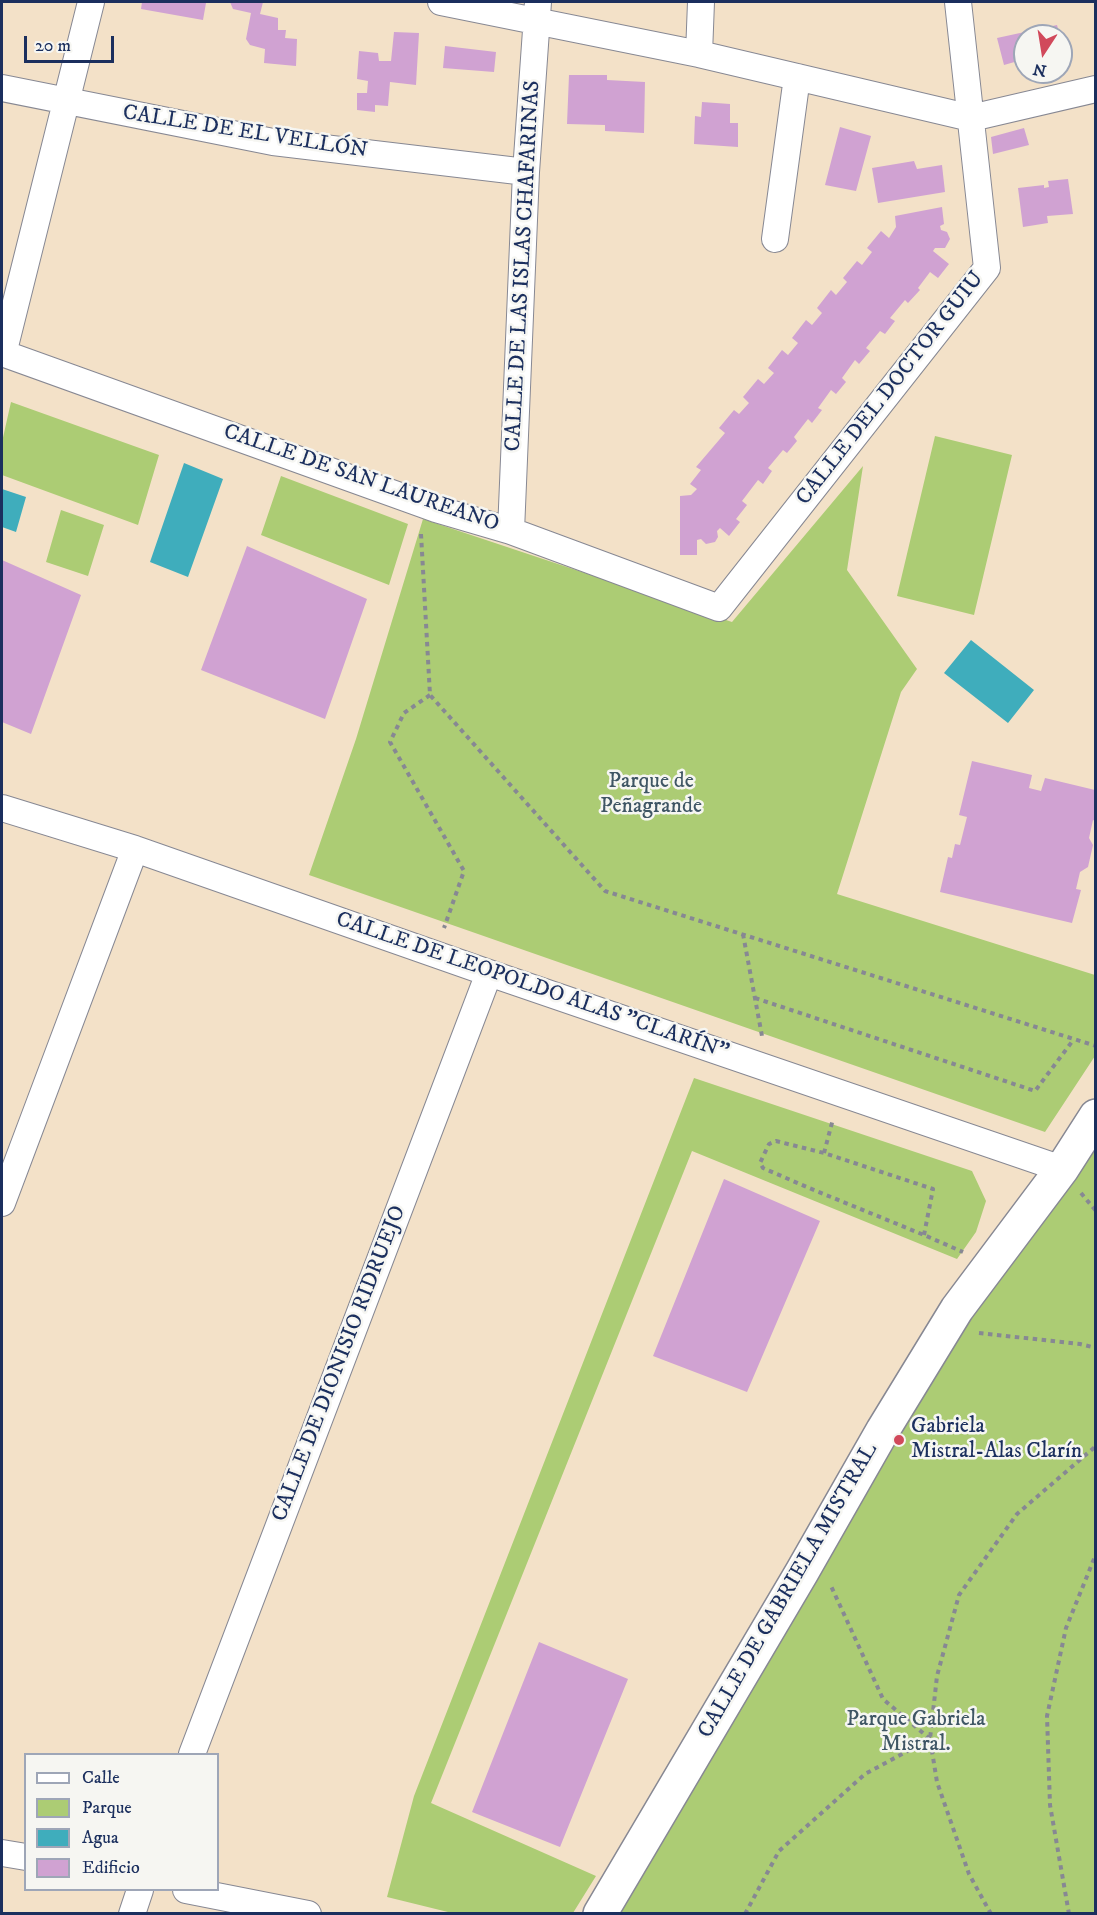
<!DOCTYPE html>
<meta charset="utf-8">
<style>
body{margin:0}
#map{position:relative;width:1097px;height:1915px;overflow:hidden;background:#f3e1c8;font-family:"IM FELL DW Pica",serif}
canvas{display:block}
.frame{position:absolute;inset:0;border:3px solid #1b2f5e;pointer-events:none}
.legend{position:absolute;left:24px;top:1753px;width:195px;height:138px;box-sizing:border-box;background:#f6f6f2;border:2px solid #9ea6b7;margin:0;padding:8px 10px;list-style:none;font-size:18px;color:#1b2f5e}
.legend li{display:flex;align-items:center;gap:12px;height:30px}
.legend b{width:30px;border:2px solid #9ea6b7}
.north{position:absolute;left:1013px;top:24px;width:60px;height:60px;box-sizing:border-box;background:#f6f6f2;border:2px solid #9ea6b7;border-radius:50%;rotate:192deg;font-size:16px;font-weight:700;line-height:24px;text-align:center;color:#1b2f5e}
.north::after{content:'';display:block;margin:auto;width:21px;height:27px;background:#d1495b;clip-path:polygon(50% 0,100% 100%,50% 72%,0 100%)}
.scale{position:absolute;left:24px;top:36px;width:90px;height:27px;box-sizing:border-box;border:3px solid #1b2f5e;border-top:0;padding-left:8px;font-size:18px;line-height:21px;white-space:nowrap;color:#1b2f5e;-webkit-text-stroke:4px #f6f6f2;paint-order:stroke}
</style>
<div id="map">
<canvas width="1097" height="1915"></canvas>
<div class="frame"></div>
<ul class="legend">
<li><b style="height:8px;background:#fff"></b>Calle</li>
<li><b style="height:16px;background:#accc74"></b>Parque</li>
<li><b style="height:16px;background:#3fadbc"></b>Agua</li>
<li><b style="height:16px;background:#d0a2d2"></b>Edificio</li>
</ul>
<div class="north">N</div>
<div class="scale">20 m</div>
</div>
<script>
const g = document.querySelector('canvas').getContext('2d');
g.lineJoin = 'round';
function fillPath(path, color) { g.fillStyle = color; g.fill(path, 'evenodd'); }
const shape = rows => new Path2D(rows.map(r => 'M' + r).join(''));
function strokePath(path, color, width, dash) { g.strokeStyle = color; g.lineWidth = width; g.lineCap = dash ? 'butt' : 'round'; g.setLineDash(dash || []); g.stroke(path); }
function write(font, color, halo, rows, align = 'center') {
  g.font = font + ' "IM FELL DW Pica",serif'; g.lineWidth = 5; g.setLineDash([]); g.textBaseline = 'middle'; g.strokeStyle = halo; g.fillStyle = color; for (const [text, x, y, turn = 0] of rows) {
    g.save(); g.translate(x, y); g.rotate((+turn || 0) * Math.PI / 180); g.textAlign = isNaN(turn) ? turn : align; if (halo) g.strokeText(text, 0, 0); g.fillText(text, 0, 0); g.restore();
  }
}
const green = shape([
 [11,402,159,455,138,525,2,475,2,442],
 [935,436,1012,455,974,615,897,596],
 [863,466,847,570,917,669,901,692,837,894,1095,975,1095,1056,1045,1132,309,875,356,739,423,519,732,622],
 [281,476,408,524,389,585,261,535],
 [61,510,104,525,88,576,46,562],
 [694,1078,972,1171,986,1201,976,1232,957,1259,692,1151,431,1803,596,1876,573,1913,452,1913,387,1897,414,1796],
 [1095,1146,1095,1913,600,1914,1062,1169]
]);
const water = shape([
 [184,463,223,479,188,577,150,562],
 [2,489,26,497,16,532,2,527],
 [971,640,1034,690,1008,723,944,673]
]);
const building = shape([
 [142,2,200,2,206,3,203,20,141,9],
 [230,2,263,2,260,14,278,18,278,30,286,30,285,38,297,39,296,66,264,63,265,49,250,45,246,39,251,13,233,9],
 [1057,25,1060,36,1025,36,1025,59,1004,65,997,38],
 [394,32,419,33,416,85,390,82,388,106,375,105,375,112,357,110,357,93,367,93,368,81,357,79,359,51,378,53,379,61,391,61],
 [445,46,496,52,494,72,443,68],
 [569,75,607,75,607,80,645,82,644,133,605,131,605,125,567,124],
 [702,102,730,104,730,123,738,123,738,147,694,144,695,116,701,117],
 [840,127,871,136,856,191,825,185],
 [1024,128,1029,145,993,154,991,137],
 [914,161,917,169,942,165,945,192,878,203,872,168],
 [1068,179,1073,214,1047,216,1048,223,1023,227,1018,188,1044,185,1044,188,1049,187,1048,181],
 [942,207,944,224,940,226,941,230,947,232,950,239,945,248,935,248,933,251,949,264,938,278,930,272,918,288,920,290,908,303,905,300,890,318,895,321,885,334,880,331,866,348,870,351,859,364,855,360,842,378,846,382,836,394,831,390,818,408,822,410,812,423,808,419,794,437,797,441,787,453,783,450,768,468,772,471,763,484,758,480,742,501,747,505,736,519,740,522,729,536,720,528,717,531,718,537,715,542,706,544,701,539,697,540,697,555,680,555,680,496,691,495,697,489,690,484,701,470,696,467,725,433,719,428,734,410,739,414,749,403,743,397,758,379,764,384,774,373,768,368,782,350,788,355,798,343,792,338,806,320,812,325,822,313,817,308,831,290,836,295,847,282,843,278,857,261,862,265,872,252,867,248,881,231,889,238,896,227,895,216],
 [247,546,367,599,325,719,201,670],
 [2,560,81,595,31,734,2,722],
 [972,761,1032,775,1029,788,1041,791,1045,778,1095,790,1095,821,1093,820,1089,838,1093,845,1088,867,1080,872,1076,889,1081,890,1072,923,940,892,948,857,952,858,955,844,960,845,967,817,959,815],
 [724,1179,820,1221,747,1392,653,1356],
 [539,1642,628,1679,560,1847,472,1812]
]);
const path = shape([
 [421,534,430,695,605,891,1096,1046],
 [430,695,404,713,390,742,464,871,444,928],
 [743,934,762,1036],
 [755,998,1035,1091,1074,1039],
 [824,1153,833,1119],
 [1081,1193,1096,1211],
 [924,1235,933,1189,824,1153,776,1141,769,1144,760,1163,763,1168,809,1188,924,1235,963,1252],
 [979,1333,1080,1344,1096,1348],
 [745,1914,779,1851,865,1774,930,1739,883,1699,831,1586],
 [991,1914,969,1874,937,1782,930,1739,937,1676,959,1595,1017,1514,1096,1446],
 [1069,1914,1050,1805,1047,1716,1066,1628,1096,1554]
]);
const street = shape([
 [441,2,699,54,971,118,1096,89],
 [699,54,701,2],
 [2,88,273,142,526,172],
 [775,239,797,77],
 [2,353,436,509,511,531,719,608,987,268,958,2],
 [3,354,91,2],
 [511,531,526,172,538,2],
 [2,808,135,849,489,973,1062,1169],
 [2,1203,135,849],
 [192,1754,489,973],
 [2,1853,26,1857],
 [186,1890,308,1914],
 [132,1914,140,1890]
]);
const secondary = shape([
 [600,1914,802,1572,883,1430,957,1309,1062,1169,1096,1116]
]);
const markers = [
 [899,1440,6,"#d1495b"]
];
const streetNames = [
 ["CALLE DE EL VELLÓN",245,133,9],
 ["CALLE DE LAS ISLAS CHAFARINAS",524,266,-87],
 ["CALLE DEL DOCTOR GUIU",891,389,-52],
 ["CALLE DE SAN LAUREANO",361,479,19],
 ["CALLE DE LEOPOLDO ALAS \"CLARÍN\"",532,987,19],
 ["CALLE DE DIONISIO RIDRUEJO",340,1364,-69],
 ["CALLE DE GABRIELA MISTRAL",789,1591,-60]
];
const parkNames = [
 ["Parque de",651,782],
 ["Peñagrande",651,807],
 ["Parque Gabriela",916,1720],
 ["Mistral.",916,1745]
];
const poiNames = [
 ["Gabriela",911,1427],
 ["Mistral-Alas Clarín",911,1452]
];
fillPath(green, '#accc74');
fillPath(water, '#3fadbc');
fillPath(building, '#d0a2d2');
strokePath(street, '#878893', 28);
strokePath(secondary, '#878893', 36);
strokePath(path, '#878893', 4, [4.5, 4.5]);
strokePath(street, '#fff', 26);
strokePath(secondary, '#fff', 33);
for (const [x, y, r, color] of markers) { const dot = new Path2D(); dot.arc(x, y, r, 0, 2 * Math.PI); g.fillStyle = color; g.fill(dot); strokePath(dot, '#f6f6f2', 2); }
write('22px', '#1b2f5e', '#f6f6f2', streetNames);
write('22px', '#3f5664', '#f6f6f2', parkNames);
write('22px', '#1b2f5e', '#f6f6f2', poiNames, 'left');
</script>
